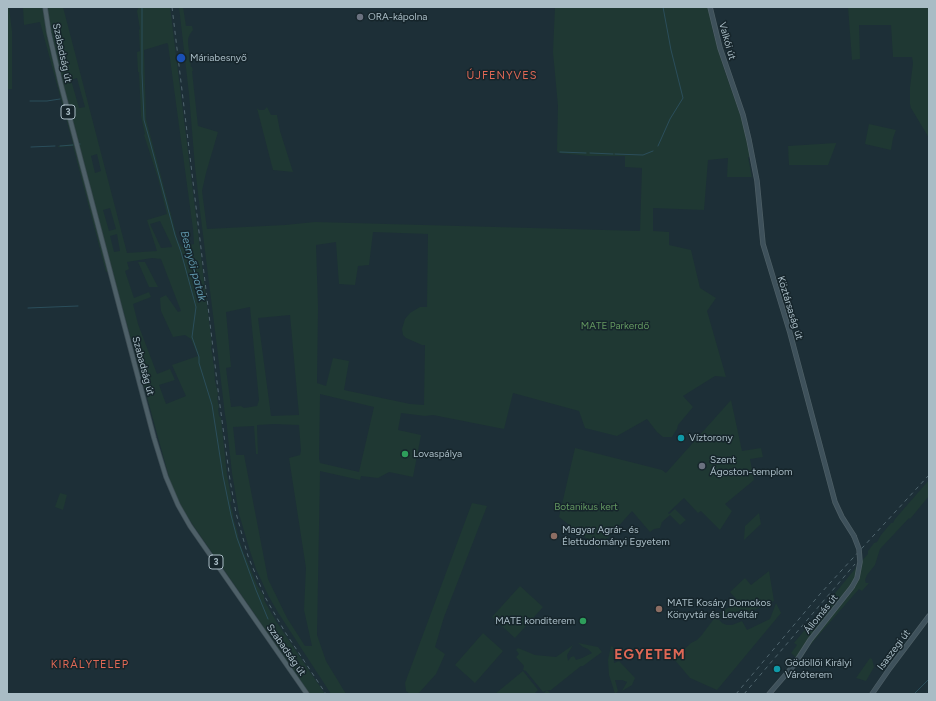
<!DOCTYPE html>
<meta charset="utf-8">
<style>
body{margin:0}
#map{position:relative;width:936px;height:701px;overflow:hidden;background:#1d2f37;font-family:Figtree,sans-serif}
canvas{display:block}
.frame{position:absolute;inset:0;border:8px solid #a9bcc5;pointer-events:none}
</style>
<div id="map">
<canvas width="936" height="701"></canvas>
<div class="frame"></div>
</div>
<script>
const g = document.querySelector('canvas').getContext('2d');
g.lineJoin = 'round';
function fillPath(path, color) { g.fillStyle = color; g.fill(path, 'evenodd'); }
const shape = rows => new Path2D(rows.map(r => 'M' + r).join(''));
function strokePath(path, color, width, dash) { g.strokeStyle = color; g.lineWidth = width; g.lineCap = dash ? 'butt' : 'round'; g.setLineDash(dash || []); g.stroke(path); }
function write(font, color, halo, rows, align = 'center') {
  g.font = font + ' Figtree,sans-serif'; g.lineWidth = 3; g.setLineDash([]); g.textBaseline = 'middle'; g.strokeStyle = halo; g.fillStyle = color; for (const [text, x, y, turn = 0] of rows) {
    g.save(); g.translate(x, y); g.rotate((+turn || 0) * Math.PI / 180); g.textAlign = isNaN(turn) ? turn : align; if (halo) g.strokeText(text, 0, 0); g.fillText(text, 0, 0); g.restore();
  }
}
const green = shape([
 [7,7,9,7,12,31,12,89,7,89],
 [23,7,63,7,127,253,157,251,147,220,167,214,158,178,144,135,145,134,141,116,139,72,138,72,137,52,140,51,139,30,140,29,137,11,139,7,170,7,212,345,211,347,213,358,213,362,214,365,215,381,218,394,217,398,219,407,218,409,219,416,221,418,227,475,232,501,230,502,233,514,233,517,238,534,238,536,244,554,245,555,257,585,264,596,264,600,276,621,325,694,310,694,186,515,172,488,112,270,106,272,73,146,58,147,58,146,73,144,40,22,24,25],
 [167,43,168,44,193,229,194,244,182,247,178,241,146,119,144,50],
 [77,78,85,107,80,108,79,108,71,80],
 [97,154,101,171,95,173,91,156],
 [110,208,116,229,109,231,103,210],
 [160,221,172,246,172,247,161,248,150,224],
 [117,234,120,251,114,252,110,236],
 [152,258,161,259,181,311,178,312,166,295,160,298,161,311,173,337,185,335,191,339,198,356,172,365,186,396,166,404,159,385,175,380,170,369,157,374,138,324,133,304,151,297,149,292,134,298,125,271,129,269,127,262],
 [179,7,183,7,186,26,192,26,193,30,190,34,188,39,188,43,191,67,192,67,193,71,192,71,198,126,218,132,206,173,202,191,207,229,285,225,315,222,640,231,642,168,625,167,625,156,588,156,559,153,557,151,558,106,553,52,555,7,708,7,713,32,724,69,743,123,751,157,748,157,752,177,727,177,728,158,708,160,704,210,653,208,653,231,669,232,669,245,691,250,700,288,716,298,707,311,726,377,715,376,683,396,693,407,678,425,677,429,672,437,663,437,657,432,647,419,617,436,585,428,579,411,513,393,504,429,433,415,425,416,401,413,398,430,421,435,413,477,389,472,378,478,361,476,360,480,320,471,317,635,326,661,346,694,331,694,279,614,269,597,256,569,250,551,239,514,232,473,227,428,227,426,225,415,217,347,201,219,195,167,189,94],
 [373,232,428,234,427,307,420,307,410,313,405,319,402,329,403,335,406,338,422,345,425,345,424,405,410,404,344,390,349,361,333,358,326,386,317,383,318,307,316,245,336,242,339,284,355,285,358,266,369,265],
 [250,307,259,400,257,406,244,408,241,406,231,407,226,368,231,367,226,312],
 [290,315,299,415,271,416,258,318],
 [320,394,374,407,359,472,320,463,319,459],
 [274,424,299,425,301,451,300,455,289,458,306,568,304,610,312,646,305,646,287,618,268,579,244,455,236,455,233,427,254,426,256,454,258,454,257,425],
 [848,7,929,7,929,138,911,108,910,104,910,87,913,63,912,57,893,57,891,25,859,25,860,59,852,60],
 [267,107,271,115,277,115,280,131,293,172,273,170,257,108,259,110,264,110],
 [869,124,896,130,893,138,891,150,865,144],
 [836,143,836,144,828,165,789,165,788,146],
 [138,262,145,262,158,287,149,287],
 [731,400,742,451,761,448,763,457,750,459,754,480,725,504,732,511,720,530,701,511,698,513,684,498,668,513,669,514,675,509,686,520,680,525,670,515,662,522,660,528,654,529,650,532,632,511,599,548,559,517,575,448,662,470,666,473],
 [929,480,929,496,910,519,909,518,880,549,875,565,867,575,865,580,866,583,869,583,862,591,859,589,817,637,808,648,800,661,791,653,797,645,794,643,855,569,856,567,868,554,868,551,874,543,877,542,881,535,891,523,893,523,895,519],
 [60,493,67,495,63,510,55,507],
 [472,503,487,506,444,617,435,647,445,654,436,674,418,694,410,694,406,691,405,683],
 [759,513,761,524,744,540,745,526],
 [769,571,774,601,734,619,727,620,721,618,717,614,728,608,737,600,730,592,745,578,751,585],
 [520,586,543,607,515,638,492,617],
 [776,603,781,613,717,690,690,678,674,659,691,643,697,640,701,636,716,616,722,623,727,625,732,625,742,621,747,630,770,619],
 [483,633,503,651,475,683,455,665],
 [578,643,598,647,602,652,583,666,581,666,551,690,547,690,551,694,543,694,547,690,543,692,526,671,523,670,524,666,516,657,519,654,516,650,518,648,535,655,556,657,573,645,567,655,568,661,571,657,574,656,576,660,582,658,592,653,588,649,583,647],
 [611,646,613,647,614,663,619,661,635,678,632,685,622,691,627,682,622,680,615,680,618,691,615,694,609,675,608,660],
 [870,658,872,659,874,667,866,681,856,678],
 [523,671,538,690,534,694,495,694]
]);
const stream = shape([
 [142,7,142,73,144,120,149,138,175,235,181,252,196,307,192,337,199,357,199,363,212,405,223,476,231,515,237,538,256,590,268,619],
 [30,101,47,101,60,99],
 [79,144,80,144],
 [60,146,73,145],
 [658,146,670,119,683,98,671,50,663,7],
 [31,147,55,146],
 [560,152,586,153],
 [590,153,613,154],
 [615,154,643,155,653,151],
 [28,308,78,306],
 [914,694,929,679]
]);
const secondary = shape([
 [710,7,720,48,743,115,749,140,757,181,763,244,790,333,835,502,842,517,854,536],
 [769,694,794,665,810,640,852,587],
 [872,694,890,668,929,616]
]);
const primary = shape([
 [45,7,49,33,60,81,154,438,166,477,178,505,190,526,307,694]
]);
const rail = shape([
 [172,7,219,398,230,480,236,513,248,556,265,597,285,632,326,694],
 [736,694,820,594,929,475],
 [744,694,855,564]
]);
const secondaryBridge = shape([
 [852,587,857,578,860,562,859,549,854,536]
]);
const markers = [
 [360,17,4,"#6b7280"],
 [181,58,5,"#1a4fb4"],
 [681,438,4,"#0f9aa8"],
 [405,454,4,"#2e9e5b"],
 [702,466,4,"#6b7280"],
 [554,536,4,"#8d6e63"],
 [659,609,4,"#8d6e63"],
 [583,621,4,"#2e9e5b"],
 [777,669,4,"#0f9aa8"]
];
const shields = [
 [68,112,14],
 [216,562,14]
];
const shieldNames = [
 ["3",68,112],
 ["3",216,562]
];
const poiNames = [
 ["ORA-kápolna",368,17],
 ["Máriabesnyő",190,58],
 ["Víztorony",689,438],
 ["Lovaspálya",413,454],
 ["Szent",710,460],
 ["Ágoston-templom",710,472],
 ["Magyar Agrár- és",562,530],
 ["Élettudományi Egyetem",562,542],
 ["MATE Kosáry Domokos",667,603],
 ["Könyvtár és Levéltár",667,615],
 ["MATE konditerem",575,621,"right"],
 ["Gödöllői Királyi",785,663],
 ["Váróterem",785,675]
];
const streetNames = [
 ["Valkói út",727,41,74],
 ["Szabadság út",62,53,78],
 ["Köztársaság út",790,308,73],
 ["Szabadság út",143,366,75],
 ["Állomás út",821,614,-51],
 ["Szabadság út",286,650,55],
 ["Isaszegi út",894,650,-53]
];
const parkNames = [
 ["MATE Parkerdő",615,326],
 ["Botanikus kert",586,507]
];
const neighbourhoodNames = [
 ["ÚJFENYVES",502,76],
 ["KIRÁLYTELEP",90,665]
];
const waterNames = [
 ["Besnyői-patak",193,266,75]
];
const districtNames = [
 ["EGYETEM",650,655]
];
fillPath(green, '#1f3833');
strokePath(stream, '#2b4e5b', 1);
strokePath(secondary, '#4d5e65', 5.5);
strokePath(primary, '#3c4c53', 5.5);
strokePath(secondary, '#3e515b', 4);
strokePath(primary, '#4e6068', 4);
strokePath(rail, '#51666f', 1, [4, 4]);
strokePath(secondaryBridge, '#4d5e65', 5.5, []);
strokePath(secondaryBridge, '#3e515b', 4);
for (const [x, y, r, color] of markers) { const dot = new Path2D(); dot.arc(x, y, r, 0, 2 * Math.PI); g.fillStyle = color; g.fill(dot); strokePath(dot, '#16252b', 1.5); }
for (const [x, y, w] of shields) { const box = new Path2D(); box.roundRect(x - w / 2, y - 7, w, 14, 3); g.fillStyle = '#16252b'; g.fill(box); strokePath(box, '#a9bcc5', 1); }
write('bold 9px', '#a9bcc5', null, shieldNames);
write('10px', '#a9bcc5', '#16252b', poiNames, 'left');
write('10px', '#a9bcc5', '#16252b', streetNames);
write('10px', '#639760', '#16252b', parkNames);
g.letterSpacing = '1px';
write('11px', '#df6855', '#16252b', neighbourhoodNames);
g.letterSpacing = '0px';
write('italic 11px', '#5e94a8', '#16252b', waterNames);
g.letterSpacing = '1px';
write('bold 14px', '#df6855', '#16252b', districtNames);
g.letterSpacing = '0px';
</script>
